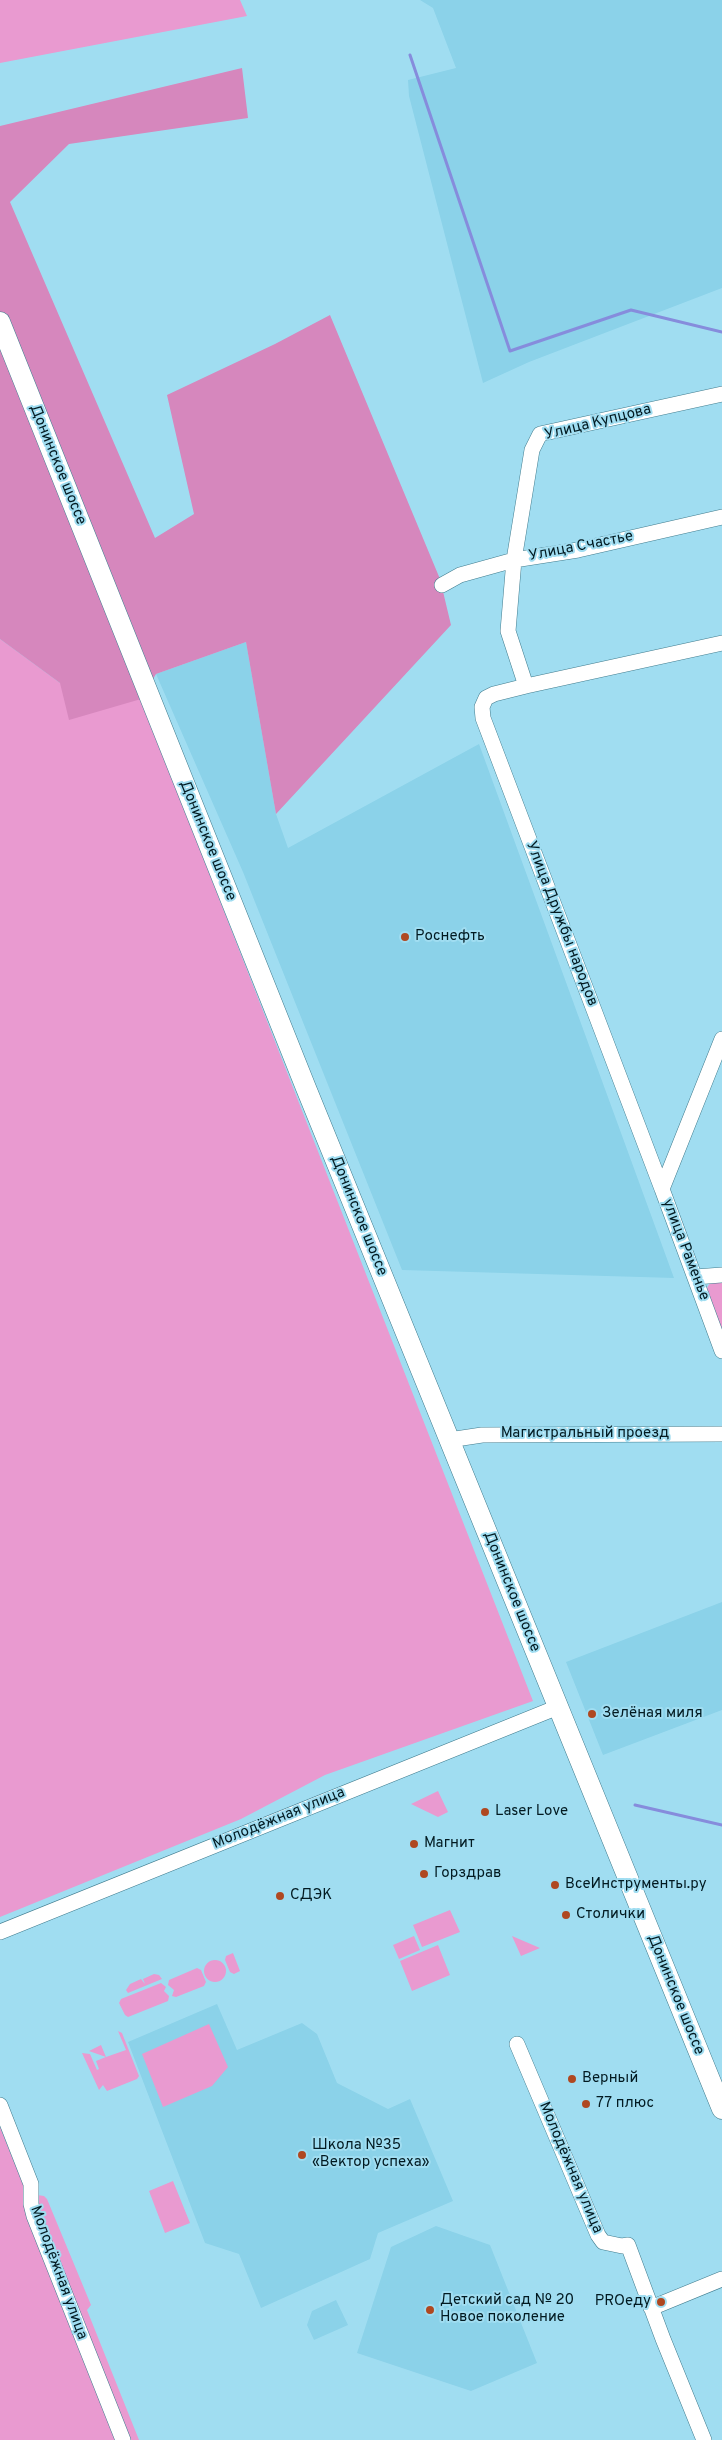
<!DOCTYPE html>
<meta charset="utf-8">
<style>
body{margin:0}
canvas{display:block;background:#a0ddf1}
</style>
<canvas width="722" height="2440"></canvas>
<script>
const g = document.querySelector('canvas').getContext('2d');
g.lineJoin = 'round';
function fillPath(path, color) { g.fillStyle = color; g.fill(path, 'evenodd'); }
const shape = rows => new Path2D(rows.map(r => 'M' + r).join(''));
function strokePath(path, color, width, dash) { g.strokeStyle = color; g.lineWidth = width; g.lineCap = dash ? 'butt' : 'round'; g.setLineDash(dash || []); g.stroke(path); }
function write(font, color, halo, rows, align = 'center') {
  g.font = font + ' Overpass,sans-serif'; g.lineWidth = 4; g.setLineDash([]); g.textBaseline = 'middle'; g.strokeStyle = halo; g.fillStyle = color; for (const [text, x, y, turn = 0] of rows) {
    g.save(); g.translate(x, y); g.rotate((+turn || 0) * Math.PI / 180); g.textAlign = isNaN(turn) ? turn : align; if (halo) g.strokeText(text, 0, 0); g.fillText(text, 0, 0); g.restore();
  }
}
const built = shape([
 [420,0,722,0,722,288,529,362,483,383,409,96,408,80,456,68,433,8],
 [246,642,276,814,288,848,479,744,674,1278,402,1270,243,872,156,674],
 [722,1602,722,1710,603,1755,566,1662],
 [217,2004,237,2050,302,2023,317,2034,337,2083,388,2109,410,2099,453,2201,378,2233,370,2259,261,2308,239,2254,205,2243,128,2042],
 [436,2226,490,2245,537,2363,471,2391,357,2353,391,2247],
 [336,2300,348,2325,314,2340,307,2325,312,2311]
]);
const green = shape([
 [0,0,240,0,247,16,0,63],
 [0,639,60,683,141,699,533,1701,325,1775,241,1819,0,1917],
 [712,1279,722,1279,722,1332,707,1288],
 [438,1791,448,1812,438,1817,411,1804],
 [450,1910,460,1932,422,1947,413,1925],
 [414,1936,420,1950,399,1959,393,1945],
 [512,1936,540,1948,521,1956],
 [438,1945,450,1975,412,1991,400,1961],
 [233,1953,240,1971,234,1974,230,1972,225,1960,226,1956],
 '204 1971a11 11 0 1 1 22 0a11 11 0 1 1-22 0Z',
 [197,1968,201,1970,206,1982,204,1986,176,1997,172,1996,174,1990,168,1985,169,1980],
 [154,1974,159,1975,162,1979,128,1993,126,1990,130,1984,141,1979,145,1984,143,1979],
 [161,1983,166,1987,164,1991,169,1996,168,2001,128,2017,125,2015,119,2003,121,1999],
 [209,2024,228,2067,212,2086,163,2107,142,2054],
 [118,2031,122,2033,139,2076,137,2079,107,2091,103,2085,99,2090,82,2053,90,2054,97,2070,99,2069,96,2061,106,2057,89,2051,101,2045,106,2057,126,2050],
 [0,2127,25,2189,31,2194,44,2196,47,2199,91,2305,87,2310,139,2440,0,2440],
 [173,2181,190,2223,165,2233,149,2191]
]);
const forest = shape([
 [242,68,248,118,69,144,10,202,155,538,194,514,167,395,275,344,330,315,440,579,451,625,276,814,246,642,156,674,141,699,69,720,60,683,0,639,0,126]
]);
const stream = shape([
 [410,55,510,351,631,310,722,332],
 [635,1805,722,1825]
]);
const minor = shape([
 [442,585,460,575,514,560,578,550,722,517],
 [526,686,722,643],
 [722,1039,662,1189,722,1351],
 [662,1189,483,718,482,707,486,698,494,694,526,686,508,631,514,560,532,450,540,434,722,394],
 [695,1277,722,1275],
 [449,1440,482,1435,722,1434],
 [0,1932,558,1707],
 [517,2044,598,2235,603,2242,622,2246,628,2245,663,2339,704,2440],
 [0,2105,31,2184,31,2204,34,2216,123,2440],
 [651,2308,722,2279]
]);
const major = shape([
 [0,322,306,1088,722,2109]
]);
const markers = [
 [405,937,5,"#af4821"],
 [592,1714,5,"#af4821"],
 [485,1812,5,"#af4821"],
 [414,1844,5,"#af4821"],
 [424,1874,5,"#af4821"],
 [555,1885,5,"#af4821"],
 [280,1896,5,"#af4821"],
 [566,1915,5,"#af4821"],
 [572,2079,5,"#af4821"],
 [586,2104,5,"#af4821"],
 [302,2155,5,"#af4821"],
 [661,2302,5,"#af4821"],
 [430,2310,5,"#af4821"]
];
const streetNames = [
 ["Улица Купцова",598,423,-14],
 ["Донинское шоссе",57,465,68],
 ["Улица Счастье",581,547,-11],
 ["Донинское шоссе",207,841,68],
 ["Улица Дружбы народов",561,924,69],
 ["Донинское шоссе",358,1216,68],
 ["улица Раменье",685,1250,69],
 ["Магистральный проезд",585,1434],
 ["Донинское шоссе",511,1592,68],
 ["Молодёжная улица",279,1819,-22],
 ["Донинское шоссе",675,1995,68],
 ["Молодёжная улица",570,2168,67],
 ["Молодёжная улица",58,2273,70]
];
const poiNames = [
 ["Роснефть",415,937],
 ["Зелёная миля",602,1714],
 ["Laser Love",495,1812],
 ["Магнит",424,1844],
 ["Горздрав",434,1874],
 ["ВсеИнструменты.ру",565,1885],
 ["СДЭК",290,1896],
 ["Столички",576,1915],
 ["Верный",582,2079],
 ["77 плюс",596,2104],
 ["Школа №35",312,2146],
 ["«Вектор успеха»",312,2163],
 ["Детский сад № 20",440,2301],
 ["Новое поколение",440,2318],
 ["PROеду",651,2302,"right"]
];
fillPath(built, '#8bd2e9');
fillPath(green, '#e99ad0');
fillPath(forest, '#d687bd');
strokePath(stream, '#868cdc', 3);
strokePath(minor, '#407c8e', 16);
strokePath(major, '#407c8e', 21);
strokePath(minor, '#fff', 15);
strokePath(major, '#fff', 20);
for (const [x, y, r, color] of markers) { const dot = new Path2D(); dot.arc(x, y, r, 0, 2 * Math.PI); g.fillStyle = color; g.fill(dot); strokePath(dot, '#a0ddf1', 2); }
write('15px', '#021a21', '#a0ddf1', streetNames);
write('15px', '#021a21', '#a0ddf1', poiNames, 'left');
</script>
